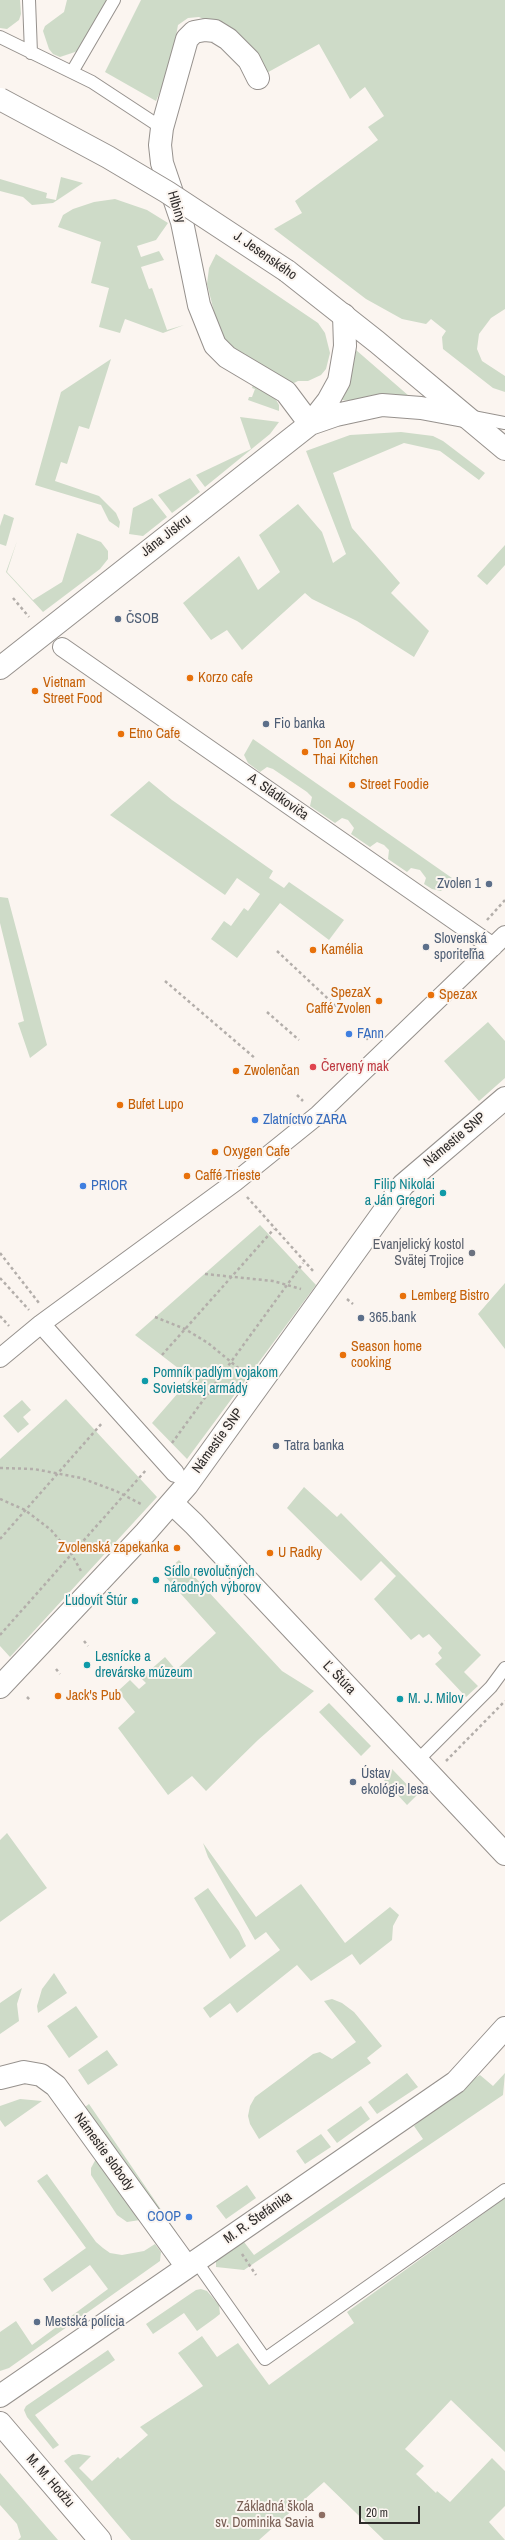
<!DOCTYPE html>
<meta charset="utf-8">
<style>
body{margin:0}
#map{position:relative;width:505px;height:2540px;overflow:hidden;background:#fbf5f0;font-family:"Archivo Narrow",sans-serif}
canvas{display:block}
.scale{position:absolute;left:359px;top:2506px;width:61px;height:18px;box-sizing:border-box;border:2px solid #2e2b2a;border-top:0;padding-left:5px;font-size:12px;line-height:14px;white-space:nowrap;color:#2e2b2a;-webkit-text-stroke:3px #fbf5f0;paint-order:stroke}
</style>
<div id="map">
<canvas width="505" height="2540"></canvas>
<div class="scale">20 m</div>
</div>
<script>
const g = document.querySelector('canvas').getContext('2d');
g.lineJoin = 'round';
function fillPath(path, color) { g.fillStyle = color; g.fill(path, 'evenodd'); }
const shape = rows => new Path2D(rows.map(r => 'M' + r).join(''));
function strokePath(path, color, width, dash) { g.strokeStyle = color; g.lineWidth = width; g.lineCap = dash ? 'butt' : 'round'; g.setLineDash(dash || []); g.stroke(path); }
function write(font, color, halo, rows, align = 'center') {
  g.font = font + ' "Archivo Narrow",sans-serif'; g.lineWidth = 4; g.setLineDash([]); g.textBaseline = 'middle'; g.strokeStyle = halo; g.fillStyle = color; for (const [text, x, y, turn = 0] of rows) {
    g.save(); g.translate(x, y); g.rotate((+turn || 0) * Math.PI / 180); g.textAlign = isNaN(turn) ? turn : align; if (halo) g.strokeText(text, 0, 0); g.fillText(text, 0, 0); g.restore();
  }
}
const green = shape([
 [0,0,20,0,21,14,19,20,7,29,0,28],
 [67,0,108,0,78,51,60,57,53,54,49,49,43,31,45,26,64,12],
 [141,0,505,0,505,309,491,318,479,334,477,349,482,361,505,376,505,392,493,388,443,349,442,337,446,331,431,319,426,324,402,319,366,299,274,229,302,213,295,201,378,140,368,127,384,116,365,87,350,99,319,44,263,75,218,26,199,17,188,18,178,25,170,68,156,101,105,72],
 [61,177,83,183,53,203,32,205,23,197,0,191,0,179,47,193,46,198,56,200],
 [115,199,147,210,168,223,156,240,137,246,141,257,159,251,164,260,141,267,149,289,152,288,167,330,184,325,163,333,125,319,120,333,99,327,109,288,91,283,101,242,58,227,63,215,73,209,94,202],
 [216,254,318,323,325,333,330,353,326,369,321,375,308,381,298,381,292,384,224,343,218,327,207,284,209,268],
 [356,350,409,396,408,398,349,401,342,400,353,366],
 [111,359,89,429,79,426,67,464,61,462,55,481,99,496,116,513,120,522,119,528,109,521,101,505,35,485,61,392],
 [254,382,274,396,279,405,279,411,248,400,249,397,252,397,255,389,252,388],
 [240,417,279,422,270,434,205,487,196,475,251,449],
 [401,432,433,436,443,441,485,473,479,480,440,451,404,443,333,473,352,528,400,583,391,593,429,631,414,657,357,621,312,599,305,593,242,650,227,630,211,640,183,603,239,556,258,590,280,572,259,535,298,504,322,532,333,563,346,554,306,451,350,435],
 [190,478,200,492,172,513,158,495],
 [152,498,167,517,143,536,129,534,133,508],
 [4,514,14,518,6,546,0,544,0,526],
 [77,533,101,542,108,551,108,559,100,569,43,612,6,572,17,541,7,572,33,600,62,582],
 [505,545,505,565,487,585,477,576],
 [253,739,452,878,441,891,432,889,424,884,426,878,420,870,411,868,407,872,388,859,389,850,384,845,377,842,370,847,351,834,354,828,348,820,342,818,335,823,310,806,312,797,307,792,273,769,267,767,260,772,248,763,244,755],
 [149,781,172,800,273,871,269,878,284,888,289,882,344,920,329,940,280,903,237,958,211,939,224,921,231,926,244,908,248,911,260,894,237,878,225,895,110,815],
 [0,897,8,898,47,1045,30,1058,18,1023,24,1021,0,923],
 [488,1022,505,1041,505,1078,479,1101,444,1061],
 [260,1225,316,1285,187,1459,152,1423,191,1378,135,1335],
 [505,1283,505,1349,478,1314],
 [66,1399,157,1497,10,1657,0,1646,0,1459],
 [22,1400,31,1410,23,1417,29,1424,18,1433,3,1416],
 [304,1487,337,1517,341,1513,481,1655,464,1672,478,1686,466,1697,435,1664,442,1658,438,1653,442,1648,429,1634,423,1638,419,1634,411,1640,374,1599,396,1576,381,1561,361,1581,287,1508],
 [179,1560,282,1671,314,1691,258,1740,206,1791,192,1776,168,1795,118,1728,135,1712,118,1691,130,1680,139,1689,146,1683,141,1678,165,1657,176,1670,216,1633,163,1574],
 [329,1703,371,1746,361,1756,319,1712],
 [392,1769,417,1795,407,1805,383,1779],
 [7,1833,47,1888,0,1922,0,1840],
 [203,1843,256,1917,301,1884,345,1943,390,1907,399,1915,393,1926,392,1940,360,1965,352,1954,311,1981,297,1965,237,2013,230,2003,210,2018,203,2008,280,1950,266,1932,255,1940,208,1857],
 [208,1888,239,1931,246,1946,230,1959,194,1898],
 [54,1973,67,1993,38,2013,37,2006,42,1989],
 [22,1988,17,2004,19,2021,0,2034,0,2003],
 [332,1999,342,2003,354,2012,382,2046,367,2058,371,2063,259,2139,250,2124,248,2116,250,2106,255,2097,313,2054,320,2052,332,2059,356,2042,324,2001],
 [76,2006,98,2037,69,2058,47,2026],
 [107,2050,118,2065,88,2085,78,2070],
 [407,2073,418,2087,377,2114,368,2102],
 [505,2073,503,2095,244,2270,216,2267,216,2259,222,2251,244,2242,254,2255,423,2139,414,2126,454,2092,480,2075,493,2086],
 [20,2099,42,2101,5,2127,0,2120,0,2106],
 [89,2104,177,2233,173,2236,85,2107],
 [361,2106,370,2119,337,2143,327,2130],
 [321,2134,331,2147,305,2164,296,2151],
 [97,2157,140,2220,127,2222,117,2215,91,2175,91,2168],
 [47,2174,96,2242,103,2248,110,2253,122,2255,144,2251,155,2244,161,2252,160,2261,9,2368,0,2371,0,2332,16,2321,32,2345,108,2289,90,2265,52,2292,43,2279,86,2248,37,2181],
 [247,2185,256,2198,226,2219,216,2206],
 [505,2198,505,2452,451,2400,405,2449,424,2466,416,2474,436,2493,437,2491,450,2502,492,2458,505,2471,505,2506,489,2522,505,2540,384,2540,324,2482,259,2540,131,2540,64,2461,72,2455,79,2454,91,2456,79,2468,92,2481,118,2457,120,2459,148,2435,140,2427,203,2386,178,2353,202,2336,217,2357,238,2343,269,2385,354,2323,347,2312],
 [201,2289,207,2291,219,2305,220,2314,215,2318,197,2331,184,2313,153,2334,146,2324,196,2290],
 [108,2350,115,2360,35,2415,59,2445,53,2449,27,2417,24,2410,26,2406],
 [0,2473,58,2540,18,2540,21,2537,17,2524,0,2505]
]);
const path = shape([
 [13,598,29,617],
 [487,920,505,900],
 [277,951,339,1009],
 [165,981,256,1059],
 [267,1012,299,1040],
 [362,1033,369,1041],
 [326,1066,335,1074],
 [297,1095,303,1101],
 [247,1197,314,1272],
 [0,1253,39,1303],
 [205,1274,273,1281,301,1289],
 [0,1278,29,1310],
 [347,1299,353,1304],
 [0,1316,9,1326],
 [155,1317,185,1329,208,1343,242,1371],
 [162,1355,274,1229],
 [172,1443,303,1263],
 [0,1468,34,1469,81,1478,116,1491,143,1505],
 [0,1499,25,1510,51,1530,72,1555,81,1571],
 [0,1539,103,1422],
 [0,1635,147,1469],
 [84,1641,88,1646],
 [56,1669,60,1674],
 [27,1697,31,1701],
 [446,1761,505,1701],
 [242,2254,256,2275]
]);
const service = shape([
 [29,0,31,53],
 [0,37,92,82,162,128],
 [72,72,114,0],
 [473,417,505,423],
 [418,1760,491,1687,505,1668],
 [196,2261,265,2359,505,2190]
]);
const pedestrian = shape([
 [62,647,493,947],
 [41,1324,175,1473],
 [0,1358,41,1324,235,1182,318,1115,505,935]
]);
const minor = shape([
 [258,78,249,60,228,39,215,31,205,30,194,32,187,39,162,128,160,145,162,163,182,222,199,305,215,345,227,357,286,392,310,424],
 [310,424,336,415,382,405,421,408,464,416],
 [0,668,310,424,328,401,339,381,345,346,344,315],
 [172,1503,194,1524,505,1854],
 [0,1687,146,1532,187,1485,403,1185,505,1098],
 [0,2078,24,2072,41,2075,56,2086,187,2267],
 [0,2396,456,2082,505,2028],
 [0,2423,100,2540]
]);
const tertiary = shape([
 [287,271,377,342,505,449]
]);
const tertiaryBridge = shape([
 [0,99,108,157,167,192,287,271]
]);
const markers = [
 [118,619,4,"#5c6f8a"],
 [190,678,4,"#e8710a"],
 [35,691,4,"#e8710a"],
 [266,724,4,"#5c6f8a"],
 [121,734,4,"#e8710a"],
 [305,752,4,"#e8710a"],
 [352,785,4,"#e8710a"],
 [489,884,4,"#5c6f8a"],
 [426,947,4,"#5c6f8a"],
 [313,950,4,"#e8710a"],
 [431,995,4,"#e8710a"],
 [379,1001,4,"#e8710a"],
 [349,1034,4,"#3f7fe0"],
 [313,1067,4,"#e0444e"],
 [236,1071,4,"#e8710a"],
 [120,1105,4,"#e8710a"],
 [255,1120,4,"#3f7fe0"],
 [215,1152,4,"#e8710a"],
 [187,1176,4,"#e8710a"],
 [83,1186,4,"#3f7fe0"],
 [443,1193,4,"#0f9aa8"],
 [472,1253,4,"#6b7280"],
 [403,1296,4,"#e8710a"],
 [361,1318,4,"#5c6f8a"],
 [343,1355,4,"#e8710a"],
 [145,1381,4,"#0f9aa8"],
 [276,1446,4,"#5c6f8a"],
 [177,1548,4,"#e8710a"],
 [270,1553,4,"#e8710a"],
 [156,1580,4,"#0f9aa8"],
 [135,1601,4,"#0f9aa8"],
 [87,1665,4,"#0f9aa8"],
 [58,1696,4,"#e8710a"],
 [400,1699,4,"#0f9aa8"],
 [353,1782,4,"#5c6f8a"],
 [189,2217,4,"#3f7fe0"],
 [37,2322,4,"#5c6f8a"],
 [322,2515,4,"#8d6e63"]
];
const streetNames = [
 ["Hlbiny",176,207,73],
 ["J. Jesenského",265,256,35],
 ["Jána Jiskru",166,536,-38],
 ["A. Sládkoviča",278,797,35],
 ["Námestie SNP",455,1140,-40],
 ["Námestie SNP",218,1441,-54],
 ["Ľ. Štúra",339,1678,46],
 ["Námestie slobody",104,2152,54],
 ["M. R. Štefánika",258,2218,-35],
 ["M. M. Hodžu",50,2481,49]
];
const serviceNames = [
 ["ČSOB",126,619],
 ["Fio banka",274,724],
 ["Zvolen 1",481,884,"right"],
 ["Slovenská",434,939],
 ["sporiteľňa",434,955],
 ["365.bank",369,1318],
 ["Tatra banka",284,1446],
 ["Ústav",361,1774],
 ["ekológie lesa",361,1790],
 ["Mestská polícia",45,2322]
];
const foodNames = [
 ["Korzo cafe",198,678],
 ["Vietnam",43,683],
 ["Street Food",43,699],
 ["Etno Cafe",129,734],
 ["Ton Aoy",313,744],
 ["Thai Kitchen",313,760],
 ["Street Foodie",360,785],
 ["Kamélia",321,950],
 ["SpezaX",371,993,"right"],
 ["Caffé Zvolen",371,1009,"right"],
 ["Spezax",439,995],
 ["Zwolenčan",244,1071],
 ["Bufet Lupo",128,1105],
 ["Oxygen Cafe",223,1152],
 ["Caffé Trieste",195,1176],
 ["Lemberg Bistro",411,1296],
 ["Season home",351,1347],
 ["cooking",351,1363],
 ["Zvolenská zapekanka",169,1548,"right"],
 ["U Radky",278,1553],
 ["Jack's Pub",66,1696]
];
const shopNames = [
 ["FAnn",357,1034],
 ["Zlatníctvo ZARA",263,1120],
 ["PRIOR",91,1186],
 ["COOP",181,2217,"right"]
];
const healthNames = [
 ["Červený mak",321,1067]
];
const cultureNames = [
 ["Filip Nikolai",435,1185,"right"],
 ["a Ján Gregori",435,1201,"right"],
 ["Pomník padlým vojakom",153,1373],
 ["Sovietskej armády",153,1389],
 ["Sídlo revolučných",164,1572],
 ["národných výborov",164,1588],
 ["Ľudovít Štúr",127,1601,"right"],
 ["Lesnícke a",95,1657],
 ["drevárske múzeum",95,1673],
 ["M. J. Milov",408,1699]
];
const worshipNames = [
 ["Evanjelický kostol",464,1245],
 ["Svätej Trojice",464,1261]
];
const educationNames = [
 ["Základná škola",314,2507],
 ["sv. Dominika Savia",314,2523]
];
fillPath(green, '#cedbc8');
strokePath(service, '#96918d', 14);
strokePath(pedestrian, '#96918d', 20);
strokePath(minor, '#96918d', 24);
strokePath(tertiary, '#96918d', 24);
strokePath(path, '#b3aeaa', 2.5, [3, 3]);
strokePath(service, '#fff', 12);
strokePath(pedestrian, '#fff', 18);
strokePath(minor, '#fff', 22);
strokePath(tertiary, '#fff', 22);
strokePath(tertiaryBridge, '#96918d', 24, []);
strokePath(tertiaryBridge, '#fff', 22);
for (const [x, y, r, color] of markers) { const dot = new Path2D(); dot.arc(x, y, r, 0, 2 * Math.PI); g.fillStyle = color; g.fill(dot); strokePath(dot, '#fbf5f0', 1.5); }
write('14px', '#2e2b2a', '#fbf5f0', streetNames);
write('14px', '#4e5e75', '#fbf5f0', serviceNames, 'left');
write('14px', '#c56008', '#fbf5f0', foodNames, 'left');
write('14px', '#366cbe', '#fbf5f0', shopNames, 'left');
write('14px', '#be3a42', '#fbf5f0', healthNames, 'left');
write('14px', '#0d838f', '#fbf5f0', cultureNames, 'left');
write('14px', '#5b616d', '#fbf5f0', worshipNames, 'right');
write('14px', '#785e54', '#fbf5f0', educationNames, 'right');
</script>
